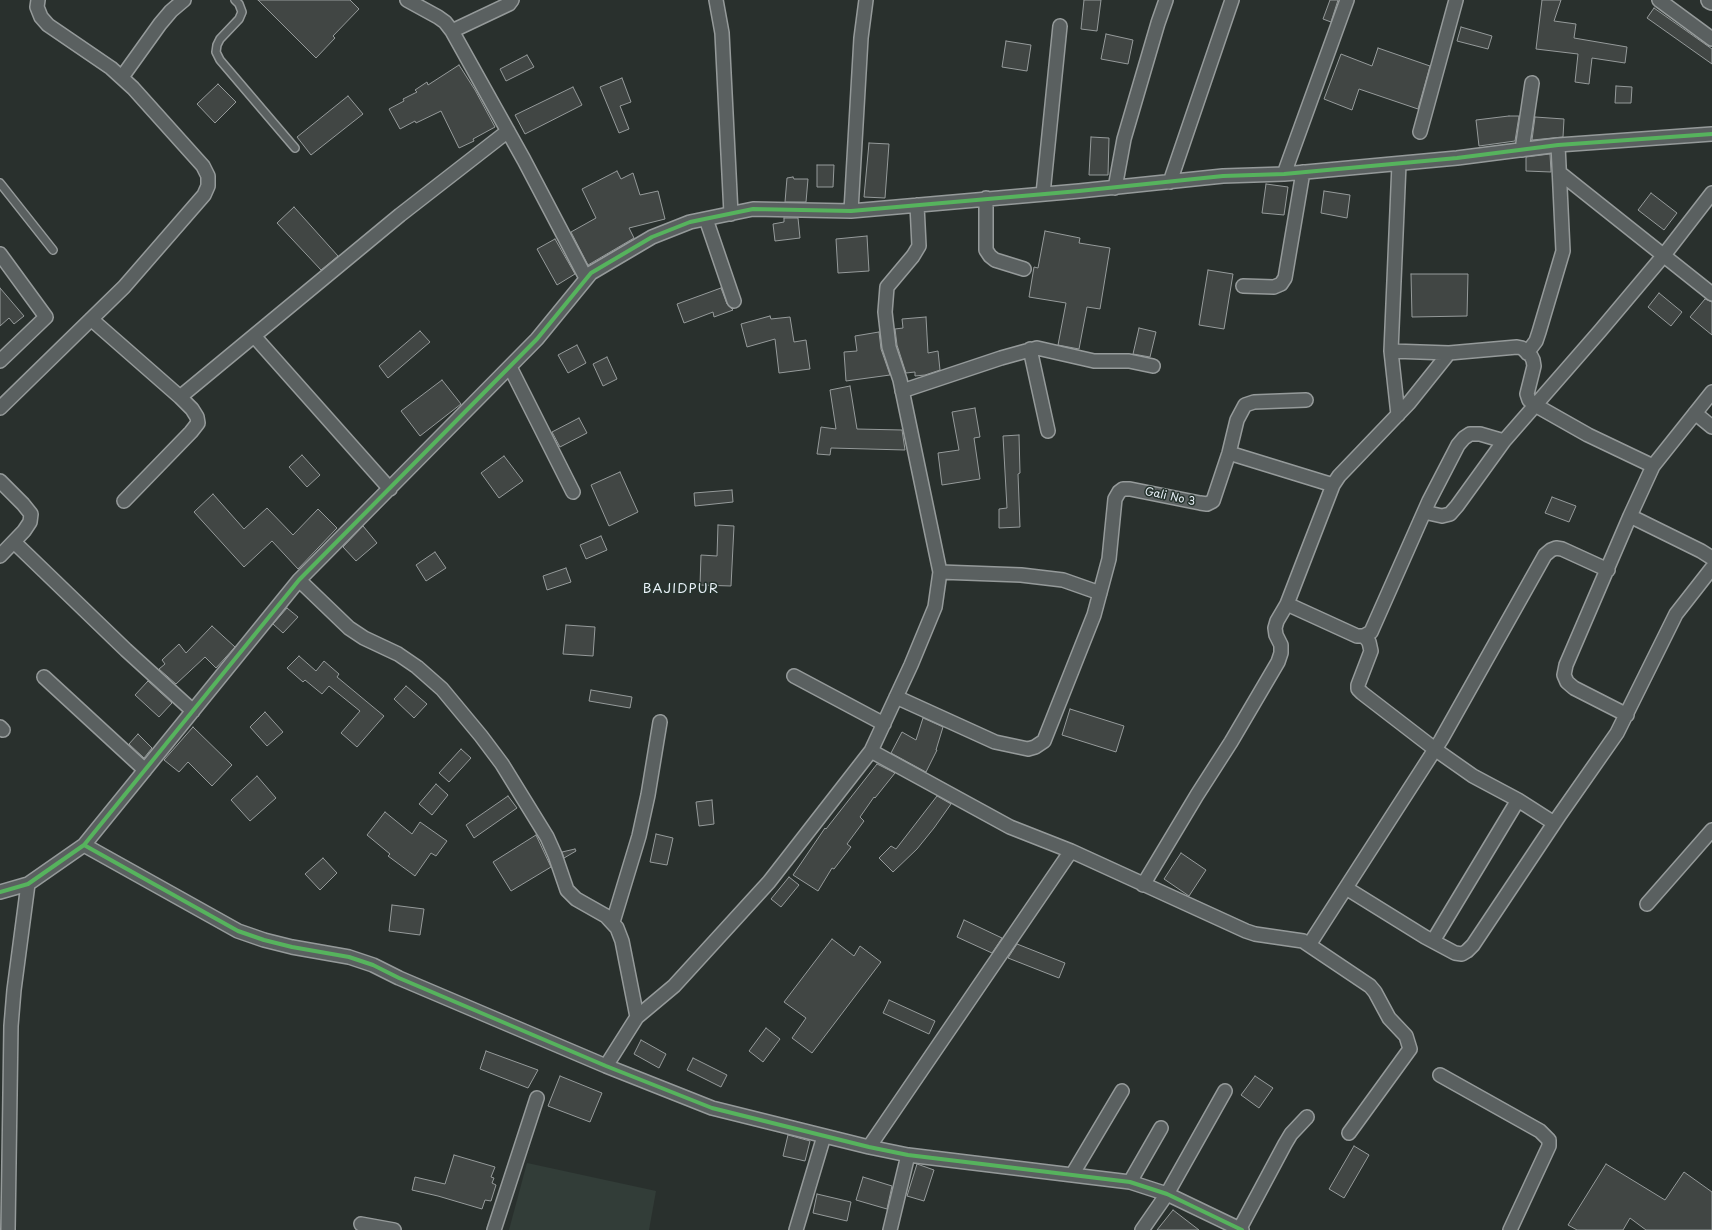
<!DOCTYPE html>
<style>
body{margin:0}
canvas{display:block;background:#29302d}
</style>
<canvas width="1712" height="1230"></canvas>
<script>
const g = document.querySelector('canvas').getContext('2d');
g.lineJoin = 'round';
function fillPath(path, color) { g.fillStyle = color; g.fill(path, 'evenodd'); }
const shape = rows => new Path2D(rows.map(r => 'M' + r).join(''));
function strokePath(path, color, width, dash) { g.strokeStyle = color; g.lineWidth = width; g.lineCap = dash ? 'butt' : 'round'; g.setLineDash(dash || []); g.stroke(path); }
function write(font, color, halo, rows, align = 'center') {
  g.font = font + ' "Playpen Sans",sans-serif'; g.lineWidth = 3; g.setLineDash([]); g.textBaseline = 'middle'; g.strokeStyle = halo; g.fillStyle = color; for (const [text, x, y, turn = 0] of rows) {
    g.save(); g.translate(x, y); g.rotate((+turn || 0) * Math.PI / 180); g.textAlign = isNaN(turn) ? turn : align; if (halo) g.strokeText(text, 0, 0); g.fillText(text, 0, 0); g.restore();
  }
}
const built = shape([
 [527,1163,656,1191,649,1230,509,1230]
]);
const building = shape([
 [258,0,350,0,359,9,333,36,335,38,316,58,258,0],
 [1084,0,1101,0,1097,31,1081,29,1084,0],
 [1330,0,1338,0,1331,22,1323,19,1330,0],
 [1542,0,1561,0,1554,21,1576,24,1574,38,1627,47,1625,63,1592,58,1589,84,1575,82,1578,54,1536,49,1542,0],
 [1654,8,1712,49,1712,64,1647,18,1654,8],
 [1461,27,1492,36,1488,49,1457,41,1461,27],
 [1106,34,1133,40,1128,64,1101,59,1106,34],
 [1006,41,1031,45,1027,71,1002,67,1006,41],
 [1378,48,1430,66,1418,109,1359,89,1352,110,1324,99,1341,54,1372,66,1378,48],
 [527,55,534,67,506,81,500,69,527,55],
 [459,65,475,90,495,127,473,139,474,141,459,148,441,111,416,123,415,121,400,129,389,109,404,101,403,99,417,92,415,90,427,82,428,85,459,65],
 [622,78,631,102,620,106,629,129,619,133,600,87,622,78],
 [218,84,236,102,215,123,197,104,218,84],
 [1616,86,1632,87,1631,103,1615,103,1616,86],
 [573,87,582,105,525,134,515,115,573,87],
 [348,96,363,114,311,155,297,137,348,96],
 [1509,116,1519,116,1515,141,1479,146,1476,120,1509,116],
 [1535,117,1564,119,1563,137,1532,140,1535,117],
 [1091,137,1109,138,1108,175,1089,175,1091,137],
 [869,143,889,144,885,198,864,197,869,143],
 [1550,154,1551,172,1526,171,1526,157,1550,154],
 [817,165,834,165,833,187,817,187,817,165],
 [617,171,621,179,633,173,640,195,658,191,665,219,629,228,634,238,588,265,571,232,596,218,582,189,617,171],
 [793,177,794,179,808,179,806,202,785,202,787,178,793,177],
 [1266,184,1288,187,1284,215,1262,213,1266,184],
 [1324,191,1350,195,1347,218,1321,213,1324,191],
 [1651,193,1677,213,1664,230,1638,210,1651,193],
 [294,207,338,256,321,270,277,223,294,207],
 [784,218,798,218,800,238,775,241,773,224,784,222,784,218],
 [1045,231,1080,238,1079,243,1110,248,1100,309,1087,307,1079,349,1058,345,1066,303,1029,297,1034,267,1038,268,1045,231],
 [867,236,869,271,838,273,836,239,867,236],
 [555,239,575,274,557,285,537,249,555,239],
 [1208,270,1233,274,1224,329,1199,325,1208,270],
 [1411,274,1468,274,1467,316,1412,317,1411,274],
 [0,288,24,316,14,324,9,318,0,326,0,288],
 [721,288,727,304,733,310,714,317,713,312,684,323,677,304,721,288],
 [1659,293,1682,312,1671,326,1648,307,1659,293],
 [1705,299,1712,302,1712,335,1690,317,1705,299],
 [770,316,771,319,790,317,794,342,806,340,810,369,779,373,775,339,747,347,741,324,770,316],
 [926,317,928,353,938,351,940,370,925,375,915,376,915,372,906,373,897,345,895,329,903,328,902,319,926,317],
 [1139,328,1156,332,1150,357,1133,354,1139,328],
 [420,331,430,342,388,378,379,366,420,331],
 [879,332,881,349,890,375,846,381,844,352,857,351,855,336,879,332],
 [577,345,586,363,568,373,558,355,577,345],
 [607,357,617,379,603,386,593,364,607,357],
 [442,380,461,404,420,436,401,411,442,380],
 [850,386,857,429,902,430,905,450,831,448,830,455,817,454,821,427,836,429,830,390,850,386],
 [975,408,980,437,974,438,980,479,942,485,938,453,959,450,952,412,975,408],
 [579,418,587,433,560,447,552,432,579,418],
 [1019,435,1020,473,1018,474,1020,527,999,528,999,509,1007,508,1003,436,1019,435],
 [302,455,320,475,307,487,289,467,302,455],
 [504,456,523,481,499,498,481,473,504,456],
 [620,472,638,512,609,526,591,485,620,472],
 [732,490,733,502,695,506,694,493,732,490],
 [213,494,244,529,267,508,293,535,318,509,337,528,298,569,272,541,244,567,194,512,213,494],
 [1552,497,1576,506,1569,522,1545,513,1552,497],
 [718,525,734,526,731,586,700,585,701,555,717,556,718,525],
 [363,526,377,543,356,561,343,547,363,526],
 [601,536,607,550,586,559,580,545,601,536],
 [435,552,446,568,426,581,416,565,435,552],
 [566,568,571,582,547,590,543,576,566,568],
 [287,608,298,617,283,633,273,624,287,608],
 [566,625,595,627,593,656,563,654,566,625],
 [212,626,235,647,216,668,205,657,176,684,159,669,165,664,162,660,179,644,186,653,212,626],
 [299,656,316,671,324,661,339,674,337,677,384,716,357,747,341,733,360,711,329,686,322,694,305,680,303,682,287,668,299,656],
 [148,681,172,703,159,717,135,695,148,681],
 [406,686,427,704,414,718,394,699,406,686],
 [591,690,632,697,630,708,589,701,591,690],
 [1070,709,1124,726,1116,752,1062,735,1070,709],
 [265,712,283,732,267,746,250,727,265,712],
 [923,718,943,727,936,750,937,750,926,772,891,753,902,732,916,740,923,718],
 [193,727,232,765,212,786,188,762,179,772,164,760,193,727],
 [138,734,152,748,144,758,129,744,138,734],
 [461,749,471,758,449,782,439,773,461,749],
 [877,764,895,773,875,798,874,797,860,817,864,821,847,844,851,847,834,869,832,868,818,891,793,875,825,828,826,829,877,764],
 [257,776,276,798,250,821,231,800,257,776],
 [436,784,448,795,432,815,419,804,436,784],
 [508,796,517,808,474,838,466,825,508,796],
 [937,796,951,804,934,828,917,849,893,872,879,858,891,846,896,849,937,796],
 [712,800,714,824,699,826,696,802,712,800],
 [385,812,412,834,420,822,447,841,436,856,431,853,415,876,388,856,390,854,367,835,385,812],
 [656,834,673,838,667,865,650,862,656,834],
 [536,835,551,867,511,891,493,862,536,835],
 [575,849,576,851,564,858,562,852,575,849],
 [1181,853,1206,870,1189,896,1164,879,1181,853],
 [323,858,337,873,320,890,305,874,323,858],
 [789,877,799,885,781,907,771,899,789,877],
 [392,905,424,909,420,935,389,931,392,905],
 [964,920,1002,938,992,953,957,937,964,920],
 [832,939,854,956,860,946,881,962,812,1053,792,1038,806,1018,784,1002,832,939],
 [1017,944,1065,963,1059,978,1008,958,1017,944],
 [889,1000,935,1021,929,1034,883,1013,889,1000],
 [766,1028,780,1039,763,1062,749,1051,766,1028],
 [641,1040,666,1054,659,1068,634,1054,641,1040],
 [486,1051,538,1070,528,1088,480,1069,486,1051],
 [693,1058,727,1075,721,1087,687,1070,693,1058],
 [560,1076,602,1093,590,1122,548,1106,560,1076],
 [1255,1076,1273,1088,1259,1108,1241,1095,1255,1076],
 [788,1135,810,1141,805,1161,783,1156,788,1135],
 [1354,1146,1369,1155,1344,1198,1329,1189,1354,1146],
 [454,1155,495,1167,491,1177,494,1178,492,1183,496,1185,491,1201,485,1200,482,1209,438,1196,412,1190,415,1177,445,1184,454,1155],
 [917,1164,934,1170,924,1201,907,1196,917,1164],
 [1606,1164,1665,1200,1684,1172,1712,1192,1712,1230,1646,1230,1630,1218,1623,1230,1577,1230,1568,1225,1606,1164],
 [863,1177,892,1186,887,1209,856,1200,863,1177],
 [817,1194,851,1202,847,1221,813,1213,817,1194],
 [1173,1210,1199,1230,1157,1230,1173,1210]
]);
const service = shape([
 [235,0,239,4,242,12,239,19,220,39,217,45,216,52,220,60,295,148],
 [0,183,53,250]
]);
const minor = shape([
 [407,0,438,17,445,22,452,31,524,160,586,278],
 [716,0,722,33,731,214],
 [1659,0,1712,39],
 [452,31,509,4,512,0],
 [122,77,160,24,171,11,184,0],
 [1420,132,1456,0],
 [1522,150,1532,83],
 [1560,173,1712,294],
 [1284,174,1347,0],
 [1170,182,1232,0],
 [1115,188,1124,139,1158,23,1166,0],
 [1043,194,1060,26],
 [986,198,986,250,990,256,995,260,1024,269],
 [851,211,861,38,866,0],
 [706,219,734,301],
 [0,254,46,317,0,361],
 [1243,286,1274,287,1281,284,1285,278,1303,172],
 [91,319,180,397,192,409,197,417,198,423,191,432,124,501],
 [254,336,390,489],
 [1030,349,1048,431],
 [1391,351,1449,353,1517,347,1522,348,1531,356,1533,360,1534,366,1527,394,1529,400,1535,405,1588,435,1653,466],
 [1527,353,1536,341,1539,332,1563,251,1558,145],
 [510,367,573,492],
 [902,391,1001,358,1037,348,1094,361,1129,361,1153,366],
 [180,397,400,215,508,131],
 [0,408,124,287,204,195,208,186,208,176,203,166,133,88,111,68,48,25,41,17,37,7,38,0],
 [1695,413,1712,427],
 [1398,415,1391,351,1399,164],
 [1229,453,1333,485],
 [0,481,23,504,31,514,30,522,24,531,0,556],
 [1424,512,1442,516,1450,514,1457,506,1504,441,1600,331,1664,255,1712,193],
 [1630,516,1701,551,1712,558],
 [14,542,126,650,193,711],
 [940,572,1021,575,1063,580,1100,593],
 [299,580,349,628,364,638,398,654,417,667,442,689,481,736,502,764,547,837,555,855,567,890,576,899,606,916,617,928,622,941,637,1017],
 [1287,604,1357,636,1364,636,1371,632,1429,501,1458,445,1464,438,1470,434,1480,434,1504,441],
 [1364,636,1369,642,1371,651,1358,685,1358,689,1362,693,1436,750,1473,776,1518,800,1554,823],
 [794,676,884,724],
 [44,677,145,770],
 [896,697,995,742,1028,749,1035,747,1044,741,1094,615,1109,559,1115,499,1119,492,1123,489,1130,489,1200,503,1207,504,1213,501,1229,453,1237,420,1245,405,1254,402,1306,400],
 [1627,715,1574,688,1567,682,1564,675,1566,665,1630,516,1653,466,1712,392],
 [0,727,3,730],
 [871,751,1010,827,1071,851],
 [84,845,238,931,264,940,292,947,349,957,373,965,399,978,606,1066,712,1108,869,1147,908,1155,1130,1182,1167,1194,1242,1230],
 [1143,885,1197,795,1231,742,1278,662,1281,653,1281,645,1276,635,1275,628,1277,621,1287,604,1333,485,1339,476,1409,403,1449,353],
 [1346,888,1425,937,1455,953,1462,954,1467,951,1473,945,1559,816,1617,733,1676,614,1712,568],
 [0,892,28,884,84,845,299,580,537,339,591,273,652,237,690,222,753,209,851,211,1079,191,1223,176,1284,174,1457,158,1558,145,1712,134],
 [1647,904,1712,830],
 [613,922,639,836,648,795,660,722],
 [1433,941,1518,800],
 [1309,945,1441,740,1545,555,1551,550,1556,548,1562,549,1608,570],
 [606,1066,637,1017,674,986,769,882,871,751,911,665,935,607,940,572,900,380,889,347,885,312,887,287,913,256,919,246,917,205],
 [1440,1075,1540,1131,1549,1140,1549,1146,1510,1230],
 [869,1147,1071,851,1246,931,1255,934,1303,941,1370,986,1375,992,1389,1018,1406,1036,1410,1049,1349,1133],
 [1072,1175,1122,1091],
 [1130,1182,1161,1128],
 [361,1224,394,1230],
 [8,1230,11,1026,14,990,28,884],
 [494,1230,537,1098],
 [796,1230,824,1136],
 [890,1230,908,1155],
 [1142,1230,1167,1194,1225,1091],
 [1239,1230,1285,1144,1291,1134,1307,1117]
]);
const tertiary = shape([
 [1710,0,1712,1]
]);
const cycleway = shape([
 [84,845,238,931,264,940,292,947,349,957,373,965,399,978,606,1066,712,1108,869,1147,908,1155,1130,1182,1167,1194,1242,1230],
 [0,892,28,884,84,845,299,580,537,339,591,273,652,237,690,222,753,209,851,211,1079,191,1223,176,1284,174,1457,158,1558,145,1712,134]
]);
const streetNames = [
 ["Gali No 3",1170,497,12]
];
const quarterNames = [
 ["BAJIDPUR",681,589]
];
fillPath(built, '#323d38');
fillPath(building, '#414644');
strokePath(building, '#959a9a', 1);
strokePath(service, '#959a9a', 10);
strokePath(minor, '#959a9a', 16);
strokePath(tertiary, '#959a9a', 20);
strokePath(service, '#5a6060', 7);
strokePath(minor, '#5a6060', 13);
strokePath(tertiary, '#5a6060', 17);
strokePath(cycleway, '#56b35d', 4);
write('11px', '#e8f1f8', '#26332d', streetNames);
g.letterSpacing = '1px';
write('13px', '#e8f1f8', '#26332d', quarterNames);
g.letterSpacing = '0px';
</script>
